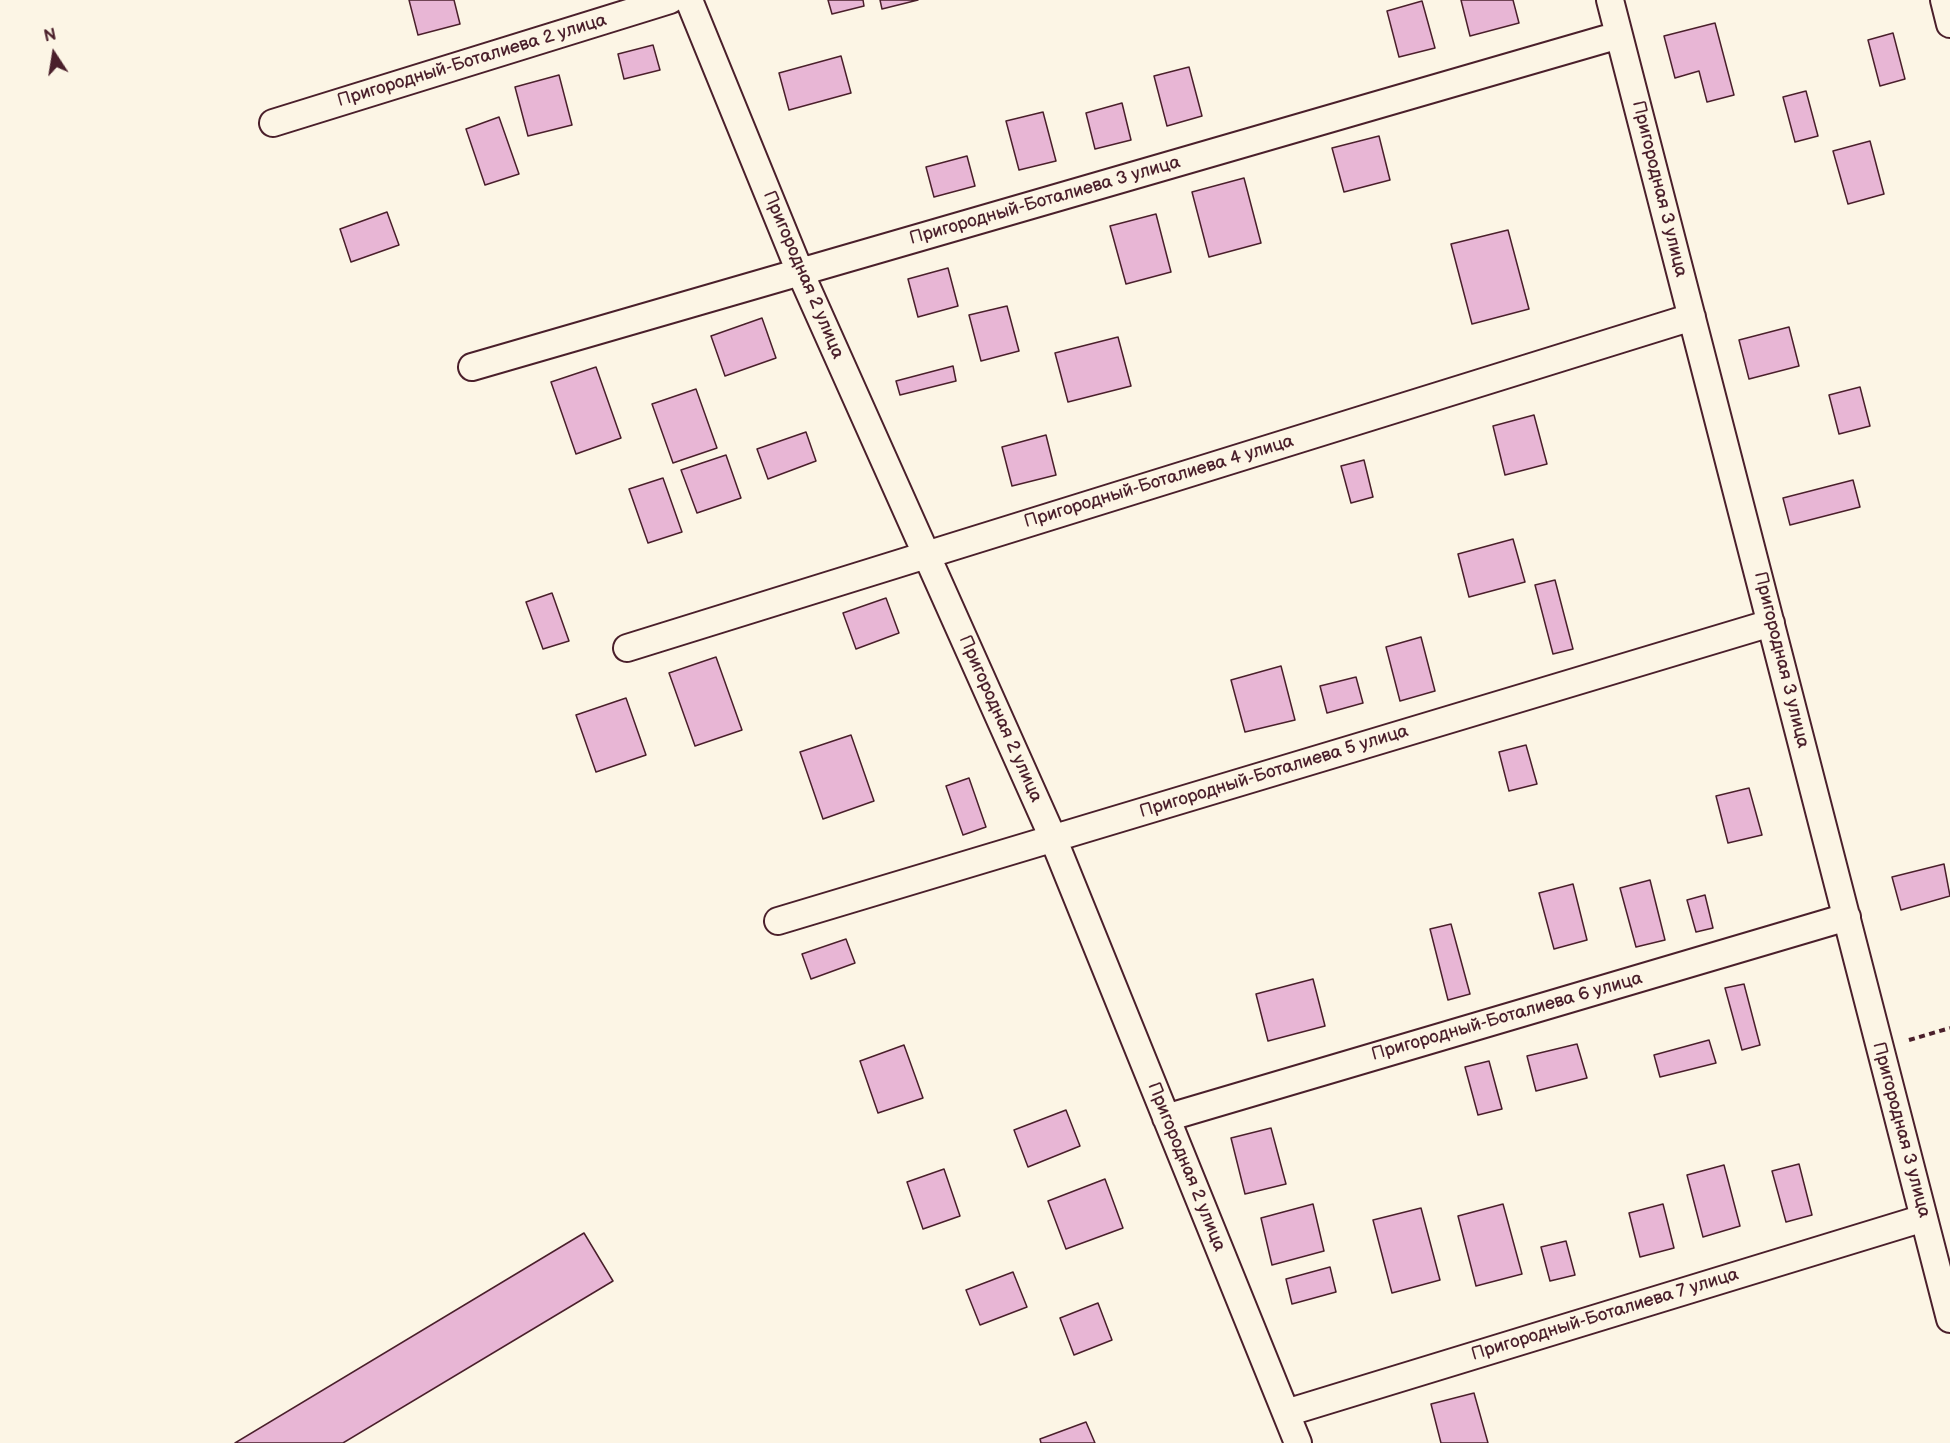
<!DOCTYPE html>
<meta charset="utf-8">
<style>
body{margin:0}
#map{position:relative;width:1950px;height:1443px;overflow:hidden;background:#fcf5e5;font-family:"Balsamiq Sans",sans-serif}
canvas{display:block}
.north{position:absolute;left:24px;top:24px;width:60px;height:60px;-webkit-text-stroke:4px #fcf5e5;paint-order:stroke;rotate:348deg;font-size:16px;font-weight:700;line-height:24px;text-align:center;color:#4a1f2b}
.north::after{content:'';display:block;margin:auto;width:21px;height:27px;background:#4a1f2b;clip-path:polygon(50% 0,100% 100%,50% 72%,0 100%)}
</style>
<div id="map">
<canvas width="1950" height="1443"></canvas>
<div class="north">N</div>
</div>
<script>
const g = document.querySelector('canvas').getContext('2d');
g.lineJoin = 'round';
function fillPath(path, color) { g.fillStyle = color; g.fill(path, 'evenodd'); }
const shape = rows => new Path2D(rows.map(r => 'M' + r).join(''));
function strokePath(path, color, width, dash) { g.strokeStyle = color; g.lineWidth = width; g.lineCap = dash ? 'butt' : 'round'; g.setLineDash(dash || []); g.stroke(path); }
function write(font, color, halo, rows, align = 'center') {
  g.font = font + ' "Balsamiq Sans",sans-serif'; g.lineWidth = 5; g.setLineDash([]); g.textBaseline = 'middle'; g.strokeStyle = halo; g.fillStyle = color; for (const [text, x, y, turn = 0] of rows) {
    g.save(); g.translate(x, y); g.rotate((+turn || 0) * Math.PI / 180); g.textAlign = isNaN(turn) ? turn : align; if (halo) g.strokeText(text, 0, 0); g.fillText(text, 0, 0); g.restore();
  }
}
const building = shape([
 [409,0,454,0,460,24,418,35,409,0],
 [828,0,863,0,864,6,832,14,828,0],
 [880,0,918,0,882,9,880,0],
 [1461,0,1513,0,1519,23,1470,36,1461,0],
 [1422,1,1435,48,1399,57,1387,11,1422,1],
 [1715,23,1734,95,1707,102,1699,71,1675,78,1664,36,1715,23],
 [1893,33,1905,79,1880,86,1868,40,1893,33],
 [653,45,660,70,624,79,618,54,653,45],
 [841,56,851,93,789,110,779,73,841,56],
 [1189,67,1202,116,1167,126,1154,76,1189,67],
 [559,75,572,125,528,136,515,87,559,75],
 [1806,91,1818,136,1795,142,1783,97,1806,91],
 [1122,103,1131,140,1095,149,1086,113,1122,103],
 [1043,112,1056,161,1019,170,1006,121,1043,112],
 [499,117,519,174,485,185,466,129,499,117],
 [1379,136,1390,180,1344,192,1332,148,1379,136],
 [1870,141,1884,194,1848,204,1833,151,1870,141],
 [967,156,975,186,934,197,926,167,967,156],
 [1244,178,1261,243,1209,257,1192,192,1244,178],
 [387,212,399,245,351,262,340,229,387,212],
 [1156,214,1171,272,1126,284,1110,226,1156,214],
 [1508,230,1529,309,1472,324,1451,244,1508,230],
 [948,268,958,306,918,317,908,279,948,268],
 [1007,306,1019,351,981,361,969,315,1007,306],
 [762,318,776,358,725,376,711,336,762,318],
 [1789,327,1799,366,1749,379,1739,340,1789,327],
 [1118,337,1131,386,1068,402,1055,353,1118,337],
 [953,366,956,381,900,395,896,381,953,366],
 [596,367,621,438,576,454,551,382,596,367],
 [1860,387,1870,426,1839,434,1829,395,1860,387],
 [696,389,717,448,673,463,652,404,696,389],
 [1534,415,1547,464,1505,475,1493,426,1534,415],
 [806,432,816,461,768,479,757,449,806,432],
 [1046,435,1056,475,1012,486,1002,447,1046,435],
 [726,455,741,498,697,513,681,470,726,455],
 [1364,460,1373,497,1351,503,1341,466,1364,460],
 [663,478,682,532,648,543,629,489,663,478],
 [1853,480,1860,507,1790,525,1783,498,1853,480],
 [1513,539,1525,582,1469,597,1458,554,1513,539],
 [1555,580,1573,649,1553,654,1535,585,1555,580],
 [552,593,569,641,543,649,526,602,552,593],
 [886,598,899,633,856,649,843,613,886,598],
 [1421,637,1435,691,1400,701,1386,647,1421,637],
 [716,657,742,730,695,746,669,673,716,657],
 [1281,666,1295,720,1245,732,1231,680,1281,666],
 [1356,677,1363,703,1327,713,1320,686,1356,677],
 [626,698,646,755,596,772,576,715,626,698],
 [851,735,874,801,823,819,800,752,851,735],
 [1526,745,1537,784,1509,791,1499,752,1526,745],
 [969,778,986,827,963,835,946,786,969,778],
 [1749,788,1762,835,1728,843,1716,796,1749,788],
 [1944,864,1950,896,1901,910,1892,877,1944,864],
 [1650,880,1665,940,1636,947,1620,888,1650,880],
 [1573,884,1587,940,1554,949,1539,893,1573,884],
 [1705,895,1713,928,1696,932,1687,900,1705,895],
 [1451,924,1470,994,1448,1000,1430,929,1451,924],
 [846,939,855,963,811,979,802,954,846,939],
 [1313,979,1325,1026,1268,1041,1256,994,1313,979],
 [1744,984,1760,1045,1742,1050,1725,988,1744,984],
 [1709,1040,1716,1063,1660,1077,1654,1055,1709,1040],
 [1577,1044,1587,1078,1536,1091,1527,1056,1577,1044],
 [904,1045,923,1098,878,1113,860,1061,904,1045],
 [1489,1061,1502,1109,1478,1115,1465,1067,1489,1061],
 [1066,1110,1080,1146,1028,1167,1014,1130,1066,1110],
 [1271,1128,1286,1184,1245,1194,1231,1138,1271,1128],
 [1799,1164,1812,1215,1786,1222,1772,1171,1799,1164],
 [1724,1165,1740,1226,1703,1237,1687,1175,1724,1165],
 [944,1169,960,1216,923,1229,907,1182,944,1169],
 [1105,1179,1123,1228,1066,1249,1048,1201,1105,1179],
 [1313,1204,1324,1251,1272,1265,1261,1218,1313,1204],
 [1503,1204,1522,1274,1476,1286,1458,1216,1503,1204],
 [1663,1204,1674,1248,1640,1257,1629,1213,1663,1204],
 [1421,1208,1440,1280,1392,1293,1373,1220,1421,1208],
 [584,1233,613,1281,343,1443,235,1443,584,1233],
 [1566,1241,1575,1275,1550,1281,1541,1247,1566,1241],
 [1330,1267,1336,1292,1292,1304,1286,1279,1330,1267],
 [1013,1272,1027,1307,980,1325,966,1290,1013,1272],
 [1098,1303,1112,1340,1074,1355,1060,1318,1098,1303],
 [1474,1393,1488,1443,1441,1443,1431,1404,1474,1393],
 [1086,1422,1095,1443,1041,1443,1040,1439,1086,1422]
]);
const path = shape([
 [1909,1040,1950,1028]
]);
const minor = shape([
 [689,0,800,272,1053,838,1298,1443],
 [1610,0,1950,1319],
 [1944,0,1950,24],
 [273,123,670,0],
 [472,367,1619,35],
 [627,648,1692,317],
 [778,921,1771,623],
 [1166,1118,1847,917],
 [1286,1413,1924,1218]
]);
const streetNames = [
 ["Пригородный-Боталиева 2 улица",472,61,-17],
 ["Пригородная 3 улица",1659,189,76],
 ["Пригородный-Боталиева 3 улица",1045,201,-16],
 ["Пригородная 2 улица",803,275,67],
 ["Пригородный-Боталиева 4 улица",1159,482,-17],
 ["Пригородная 3 улица",1781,660,76],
 ["Пригородная 2 улица",1000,719,66],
 ["Пригородный-Боталиева 5 улица",1274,772,-17],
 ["Пригородный-Боталиева 6 улица",1507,1017,-16],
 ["Пригородная 3 улица",1901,1130,75],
 ["Пригородная 2 улица",1186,1167,68],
 ["Пригородный-Боталиева 7 улица",1605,1315,-17]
];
fillPath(building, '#e8b6d5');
strokePath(building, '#4a1f2b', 1.5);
strokePath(minor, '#4a1f2b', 30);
strokePath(path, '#4a1f2b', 4, [6, 4.5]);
strokePath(minor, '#fcf5e5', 26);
write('18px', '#4a1f2b', '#fcf5e5', streetNames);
</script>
